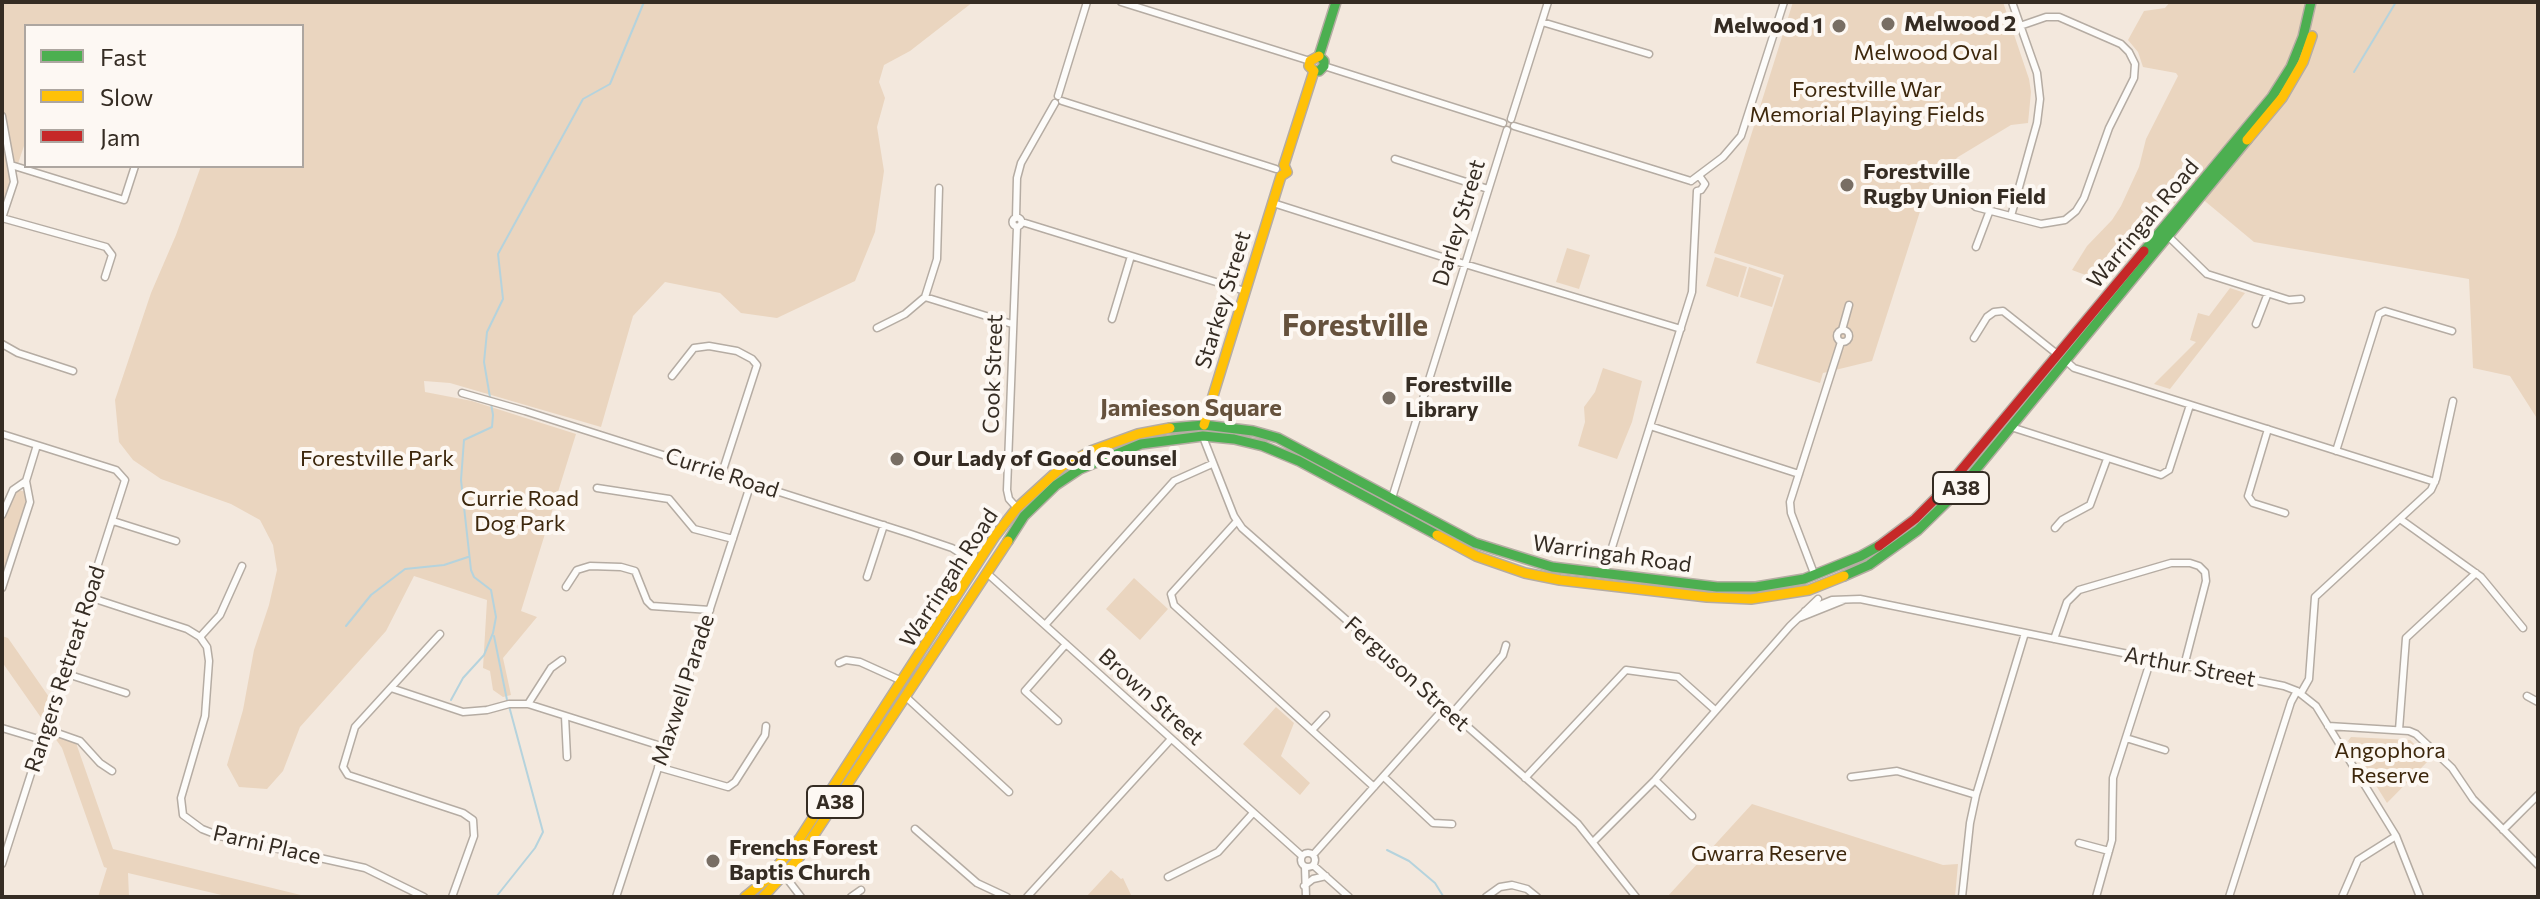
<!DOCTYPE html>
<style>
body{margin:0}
#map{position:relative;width:2540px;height:899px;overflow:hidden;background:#f3e8dd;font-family:Commissioner,sans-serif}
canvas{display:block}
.frame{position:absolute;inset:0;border:4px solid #352c23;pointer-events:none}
.legend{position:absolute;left:24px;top:24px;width:280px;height:144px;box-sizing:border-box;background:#fdf8f3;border:2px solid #ada6a0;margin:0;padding:10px 14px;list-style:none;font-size:24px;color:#352c23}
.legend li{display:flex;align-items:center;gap:16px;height:40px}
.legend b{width:40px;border:2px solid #ada6a0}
</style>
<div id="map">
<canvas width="2540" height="899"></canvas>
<div class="frame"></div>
<ul class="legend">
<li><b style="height:10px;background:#4caf50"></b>Fast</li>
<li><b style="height:10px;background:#ffc107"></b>Slow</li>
<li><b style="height:10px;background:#c62828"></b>Jam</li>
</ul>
</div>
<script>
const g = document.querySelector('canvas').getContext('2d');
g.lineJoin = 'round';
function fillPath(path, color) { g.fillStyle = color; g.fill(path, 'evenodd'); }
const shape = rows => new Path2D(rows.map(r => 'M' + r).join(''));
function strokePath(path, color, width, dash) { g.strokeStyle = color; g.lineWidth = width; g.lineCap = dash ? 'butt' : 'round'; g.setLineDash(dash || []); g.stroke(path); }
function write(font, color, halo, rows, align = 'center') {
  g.font = font + ' Commissioner,sans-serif'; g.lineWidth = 8; g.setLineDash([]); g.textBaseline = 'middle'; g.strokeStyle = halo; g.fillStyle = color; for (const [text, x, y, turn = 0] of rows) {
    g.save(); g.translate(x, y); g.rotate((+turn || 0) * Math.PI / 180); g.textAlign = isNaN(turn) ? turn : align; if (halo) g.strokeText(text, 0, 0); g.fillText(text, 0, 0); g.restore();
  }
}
const green = shape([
 [2,2,973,2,910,51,884,65,879,82,885,98,877,127,884,171,875,232,855,281,777,318,741,313,720,293,665,282,633,316,601,427,450,383,424,381,425,392,472,401,576,434,521,611,537,617,503,658,511,695,503,697,493,690,490,671,483,668,487,600,414,576,386,631,300,727,283,771,267,789,239,787,227,765,243,710,254,650,269,605,277,570,273,545,260,520,231,504,161,479,133,460,119,442,115,400,151,293,176,235,201,166,302,166,302,26,26,26,26,140,2,211],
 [1793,2,2003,2,2029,79,2031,92,2028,123,2011,125,1958,157,1939,175,1924,199,1872,361,1823,373,1820,383,1756,363,1784,275,1714,253],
 [2170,2,2538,2,2538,420,2510,376,2473,368,2469,279,2254,242,2188,187,2107,283,2072,270,2087,246,2112,220,2121,206,2139,167,2146,139,2178,76,2176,73,2143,67,2138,52,2128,40,2144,11,2165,8],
 [1567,248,1590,255,1579,289,1556,282],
 [1715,257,1747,267,1738,297,1706,286],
 [1749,267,1781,278,1772,307,1740,297],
 [2230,288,2245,293,2170,389,2154,384,2196,342,2190,340,2198,313,2209,316],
 [1603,368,1642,381,1632,422,1617,459,1578,446,1585,422,1584,407,1595,392],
 [18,490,26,492,28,503,2,583,2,523,11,497],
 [1134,578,1168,609,1140,640,1106,609],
 [2,636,8,638,49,697,42,719,2,662],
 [1276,707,1294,723,1281,756,1310,783,1300,795,1243,744],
 [50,731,75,740,113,849,309,897,230,897,128,873,129,897,98,897,107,868,104,867,62,748],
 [2351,737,2410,740,2430,759,2387,803,2348,741],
 [1752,804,1943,865,1958,864,1955,897,1667,897],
 [1111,870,1121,879,1123,878,1132,897,1086,897]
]);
const stream = shape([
 [2354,72,2396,2],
 [346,626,371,595,405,569,444,565,468,557],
 [494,636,507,700],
 [451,700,463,678,484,655,493,633,496,617,491,590,474,577,471,570,461,480,464,440,492,427,493,415,484,362,487,332,503,299,498,254,583,99,610,84,644,2],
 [1387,850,1409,861,1435,883,1443,896],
 [496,897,535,848,543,832,509,706]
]);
const street = shape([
 [1121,2,1310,61],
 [1542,22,1649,54],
 [1324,66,1503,123],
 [1058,96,1087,2],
 [1062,101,1276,169],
 [2,116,14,182,2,218],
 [1511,119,1548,2],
 [1514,126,1691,181],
 [1395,159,1488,189],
 [11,165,124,200,135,166],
 [1691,181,1723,157,1741,136,1784,2],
 [1697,191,1701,190,1705,184,1700,177],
 [1970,202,1976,207,2041,224,2065,220,2076,211,2084,198,2109,128,2134,78,2135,64,2129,52,2121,44,2059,17,2046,17,2020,26],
 [1273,203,1458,262,1681,329],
 [2011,216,2037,123,2040,99,2037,73,2012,2],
 '1012.5 222a4.5 4.5 0 1 1 9 0a4.5 4.5 0 1 1-9 0Z',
 [2,218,106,247,112,255,105,277],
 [1016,218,1017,178,1021,163,1055,103],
 [1022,222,1245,291],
 [2168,236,2207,274,2289,300,2301,299],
 [1976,247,1990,210],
 [925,297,1012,324],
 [1112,319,1131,256],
 [2256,324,2268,293],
 [877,328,905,314,925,297,937,259,939,188],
 '1837 336a6 6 0 1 1 12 0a6 6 0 1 1-12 0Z',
 [1842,330,1849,305],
 [1974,338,1987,317,1994,312,2003,311,2057,354],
 [2,344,18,353,73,371],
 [2065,360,2074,368,2435,482],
 [672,376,694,348,709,346,737,351,752,359,757,365,722,473],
 [462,393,525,411,911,534,952,548,977,564],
 [1650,426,1799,474],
 [2011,427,2161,475,2169,470,2190,405],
 [2268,429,2248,496,2253,503,2285,513],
 [2,434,116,470,125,480,2,864],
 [1203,437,1234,516,1242,528,1578,824,1636,897],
 [2336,451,2379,314,2385,311,2452,331],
 [26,481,37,445],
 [597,488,669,499,694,529,733,539],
 [1392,498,1507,130],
 [1017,508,1009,499,1007,490,1017,227],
 [2,515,13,490,26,481,30,502,2,588],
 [2400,519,2481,577,2523,628],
 [113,521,176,541],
 [1237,521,1171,594,1174,605,1374,787],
 [2055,528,2062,520,2090,505,2107,459],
 [1604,573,1692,292,1697,191],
 [988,574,1302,856],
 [1815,576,1791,513,1790,502,1841,342],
 [867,577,884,525],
 [566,587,577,570,590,566,621,567,635,571,647,601,652,606,710,610],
 [89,597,187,629,200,637,207,647,209,661,205,716,181,798,183,815,202,829,220,836,365,868,424,897],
 [1805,611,1832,600,1860,599,2284,686,2297,691,2316,706,2396,836,2420,897],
 [1799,618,1844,600],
 [1045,625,1174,481,1212,464],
 [440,634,355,727,343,767,348,775,463,813,473,820,474,836,452,897],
 [200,637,220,615,242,566],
 [2054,639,2067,602,2079,590,2171,563,2190,563,2199,566,2205,572,2206,581,2184,666],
 [839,663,846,660,860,662,902,681],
 [64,673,126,693],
 [391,688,463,712,487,710,509,704,528,704,664,747],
 [2301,693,2309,679,2315,597,2431,490,2436,479,2453,401],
 [2527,696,2538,702],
 [906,697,1009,792],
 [528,704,551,668,562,660],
 [565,716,567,757],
 [1058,721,1025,691,1066,644],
 [2328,726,2409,731,2416,734,2452,768,2473,799,2538,865],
 [2,728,42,740],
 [46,729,80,741,100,763,112,771],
 [1312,730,1326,715],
 [2399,730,2406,638,2476,573],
 [2126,738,2165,750],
 [658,767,728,787,735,782,765,735,766,726],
 [1384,777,1433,823,1452,824],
 [1851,777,1897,771,1976,795],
 [1525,778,1626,670,1678,677,1715,710],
 [1655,780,1692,816],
 [915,829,977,883,1007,897],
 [2503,830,2538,795],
 [1593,842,1655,780,1790,626,1818,599],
 [2079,843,2109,851],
 '1301 860a7 7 0 1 1 14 0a7 7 0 1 1-14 0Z',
 [1313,855,1439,714,1456,709,1503,655,1506,645],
 [1313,865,1349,897],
 [1305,867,1306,897],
 [785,876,801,897],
 [1168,877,1218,852,1253,813],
 [1304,886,1313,879,1326,876],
 [616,897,751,483],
 [851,897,861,890],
 [1027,897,1171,739],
 [1486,897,1500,887,1512,885,1527,889,1537,897],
 [1962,897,1970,823,1976,795,2025,633],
 [2096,897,2112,840,2113,778,2151,659],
 [2229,897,2291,702,2297,691],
 [2342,897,2358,860,2396,836]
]);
const fast = shape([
 [1319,56,1336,2],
 [1314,71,1319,71,1324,66,1324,61,1319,56],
 [2144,251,2272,97,2291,67,2303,37,2311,2],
 [1170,428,1204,425,1253,431,1278,438,1475,543,1552,567,1717,587,1756,587,1804,579,1861,556,1879,546],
 [1008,541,1024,516,1056,485,1080,469,1141,444,1203,436,1234,439,1263,446,1299,461,1437,535],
 [1844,576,1869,565,1918,530,1959,490,2247,140]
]);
const slow = shape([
 [1314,71,1309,66,1310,61,1319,56],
 [2247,140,2282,98,2303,62,2312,36],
 [1204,425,1281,176,1287,172,1284,165,1314,71],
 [1437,535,1476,556,1525,573,1560,580,1707,597,1751,599,1809,590,1844,576],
 [745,897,767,879,800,838,995,536,1017,508,1063,466,1091,451,1138,434,1170,428],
 [763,897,798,859,1008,541]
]);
const jam = shape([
 [1879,546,1915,519,1948,486,2144,251]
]);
const markers = [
 [1888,24,8,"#786e64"],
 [1839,26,8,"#786e64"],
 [1847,185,8,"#786e64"],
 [1389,398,8,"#786e64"],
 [897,459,8,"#786e64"],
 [713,861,8,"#786e64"]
];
const shields = [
 [1961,488,56],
 [835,802,56]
];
const shieldNames = [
 ["A38",1961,488],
 ["A38",835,802]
];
const poiNames = [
 ["Melwood 2",1904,24],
 ["Melwood 1",1823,26,"right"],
 ["Forestville",1863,172],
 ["Rugby Union Field",1863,197],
 ["Forestville",1405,385],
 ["Library",1405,410],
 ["Our Lady of Good Counsel",913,459],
 ["Frenchs Forest",729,848],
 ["Baptis Church",729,873]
];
const parkNames = [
 ["Melwood Oval",1926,53],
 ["Forestville War",1867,90],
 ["Memorial Playing Fields",1867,115],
 ["Forestville Park",377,459],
 ["Currie Road",520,499],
 ["Dog Park",520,524],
 ["Angophora",2390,751],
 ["Reserve",2390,776],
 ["Gwarra Reserve",1769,854]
];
const streetNames = [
 ["Darley Street",1459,223,-73],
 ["Warringah Road",2143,224,-50],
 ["Starkey Street",1223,300,-73],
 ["Cook Street",993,374,-88],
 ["Currie Road",722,473,18],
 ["Warringah Road",1612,554,8],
 ["Warringah Road",949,578,-57],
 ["Arthur Street",2190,667,11],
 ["Rangers Retreat Road",65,669,-72],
 ["Ferguson Street",1407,674,42],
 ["Maxwell Parade",683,690,-72],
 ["Brown Street",1151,697,42],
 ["Parni Place",267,845,13]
];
const neighbourhoodNames = [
 ["Jamieson Square",1191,408]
];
const districtNames = [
 ["Forestville",1355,326]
];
fillPath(green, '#ead5bf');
strokePath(stream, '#b5d3dd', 2);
strokePath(street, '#b5aca3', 9);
strokePath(fast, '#b5aca3', 12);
strokePath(slow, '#b5aca3', 12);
strokePath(jam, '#b5aca3', 12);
strokePath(street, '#fdfcfa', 6);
strokePath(fast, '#4caf50', 9);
strokePath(slow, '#ffc107', 9);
strokePath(jam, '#c62828', 9);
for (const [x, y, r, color] of markers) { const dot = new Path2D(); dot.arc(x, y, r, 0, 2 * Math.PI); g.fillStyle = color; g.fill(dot); strokePath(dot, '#fdf8f3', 3); }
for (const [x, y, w] of shields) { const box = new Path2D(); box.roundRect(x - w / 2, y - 16, w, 32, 6); g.fillStyle = '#fdf8f3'; g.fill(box); strokePath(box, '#352c23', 2); }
write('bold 20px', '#352c23', null, shieldNames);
write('bold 22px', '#352c23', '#fdf8f3', poiNames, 'left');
write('22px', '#3d270c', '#fdf8f3', parkNames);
write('22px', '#352c23', '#fdf8f3', streetNames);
write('bold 24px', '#66523d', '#fdf8f3', neighbourhoodNames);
write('bold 30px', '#66523d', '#fdf8f3', districtNames);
</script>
